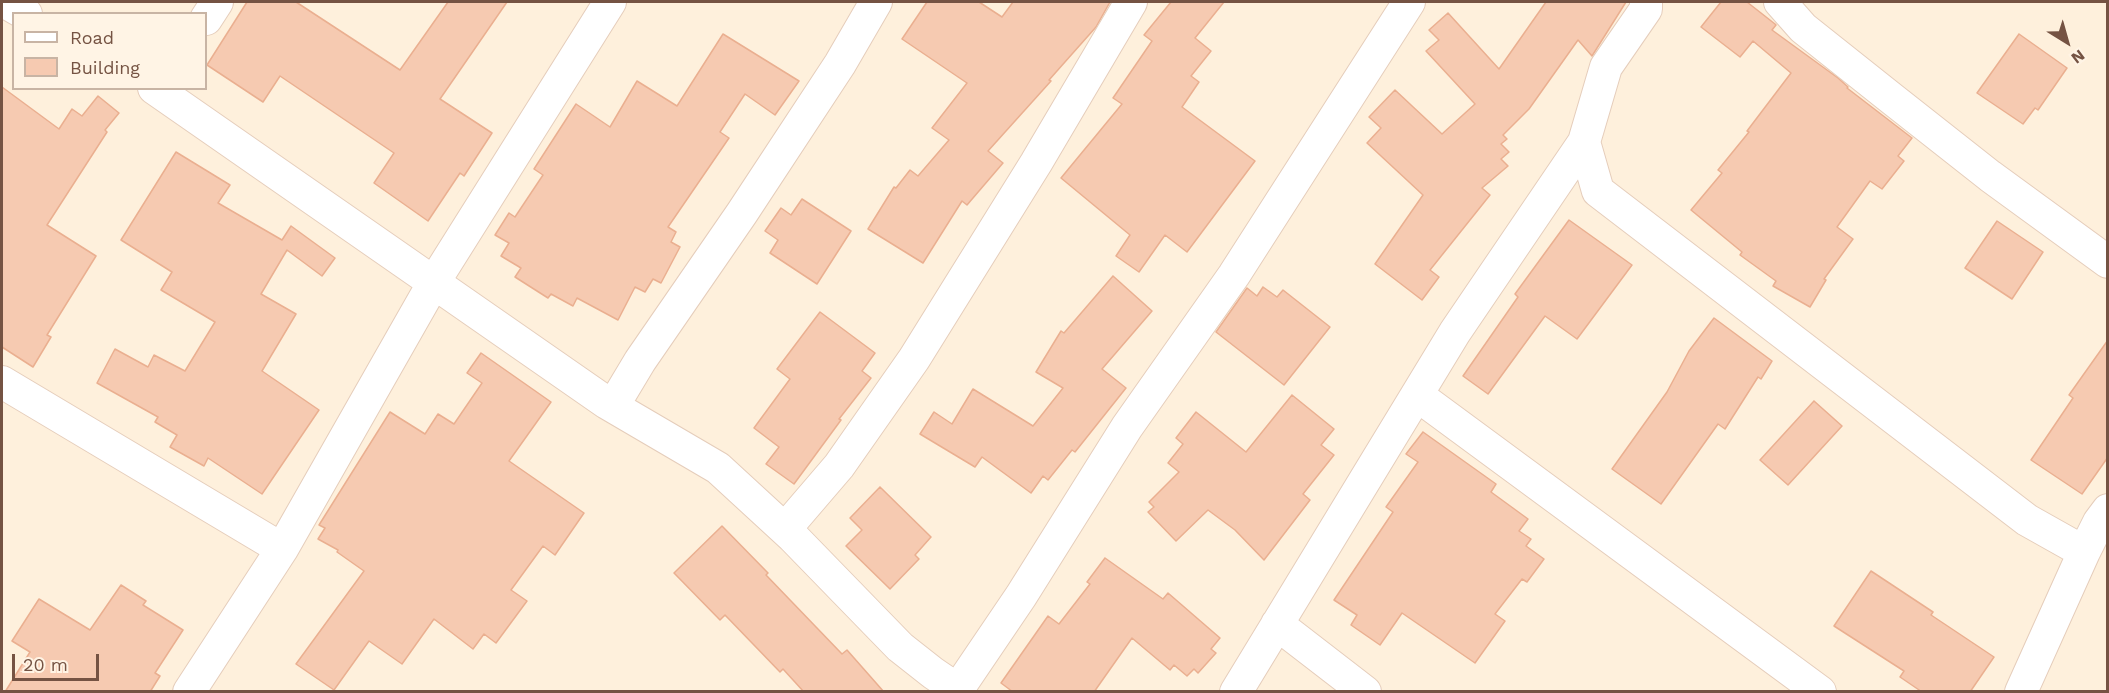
<!DOCTYPE html>
<style>
body{margin:0}
#map{position:relative;width:2109px;height:693px;overflow:hidden;background:#fef0dc;font-family:"Work Sans",sans-serif}
canvas{display:block}
.frame{position:absolute;inset:0;border:3px solid #755343;pointer-events:none}
.legend{position:absolute;left:12px;top:12px;width:195px;height:78px;box-sizing:border-box;background:#fff4e5;border:2px solid #c8b4a4;margin:0;padding:8px 10px;list-style:none;font-size:18px;color:#755343}
.legend li{display:flex;align-items:center;gap:12px;height:30px}
.legend b{width:30px;border:2px solid #c8b4a4}
.north{position:absolute;left:2037px;top:12px;width:60px;height:60px;-webkit-text-stroke:4px #fff4e5;paint-order:stroke;rotate:143deg;font-size:16px;font-weight:700;line-height:24px;text-align:center;color:#755343}
.north::after{content:'';display:block;margin:auto;width:21px;height:27px;background:#755343;clip-path:polygon(50% 0,100% 100%,50% 72%,0 100%)}
.scale{position:absolute;left:12px;top:654px;width:87px;height:27px;box-sizing:border-box;border:3px solid #755343;border-top:0;padding-left:8px;font-size:18px;line-height:21px;white-space:nowrap;color:#755343;-webkit-text-stroke:4px #fff4e5;paint-order:stroke}
</style>
<div id="map">
<canvas width="2109" height="693"></canvas>
<div class="frame"></div>
<ul class="legend">
<li><b style="height:8px;background:#fff"></b>Road</li>
<li><b style="height:16px;background:#f6cab1"></b>Building</li>
</ul>
<div class="north">N</div>
<div class="scale">20 m</div>
</div>
<script>
const g = document.querySelector('canvas').getContext('2d');
g.lineJoin = 'round';
function fillPath(path, color) { g.fillStyle = color; g.fill(path, 'evenodd'); }
const shape = rows => new Path2D(rows.map(r => 'M' + r).join(''));
function strokePath(path, color, width, dash) { g.strokeStyle = color; g.lineWidth = width; g.lineCap = dash ? 'butt' : 'round'; g.setLineDash(dash || []); g.stroke(path); }
const building = shape([
 [247,2,296,2,400,70,448,2,507,2,440,99,492,133,464,176,460,173,428,221,374,183,394,153,280,76,263,102,207,65,247,2],
 [927,2,979,2,1002,17,1013,2,1110,2,1096,27,1049,80,1051,81,988,151,1003,163,967,205,962,201,923,263,868,229,894,187,896,188,910,170,918,176,949,140,932,128,967,83,902,39,927,2],
 [1171,2,1224,2,1195,38,1211,51,1191,76,1199,82,1182,107,1255,161,1187,252,1165,235,1139,272,1116,256,1130,235,1061,178,1122,104,1113,98,1152,41,1144,35,1171,2],
 [1546,2,1626,2,1592,56,1578,40,1529,109,1503,135,1507,139,1501,144,1509,152,1501,159,1508,166,1482,188,1490,195,1430,270,1439,277,1422,300,1375,264,1423,195,1367,143,1381,128,1369,117,1395,90,1442,134,1475,104,1426,51,1439,40,1429,30,1448,13,1499,69,1546,2],
 [1721,2,1747,2,1775,24,1776,25,1772,30,1838,78,1848,87,1847,88,1912,138,1898,156,1904,161,1882,189,1870,181,1837,227,1853,239,1824,279,1826,280,1810,307,1773,286,1776,281,1740,255,1742,252,1691,210,1722,173,1718,170,1749,132,1747,131,1791,73,1753,41,1740,57,1701,27,1721,2],
 [723,34,799,81,775,115,745,94,720,132,729,138,668,227,676,232,671,242,680,247,661,283,653,279,645,292,635,287,618,320,577,298,573,306,551,294,548,298,515,277,521,268,501,256,509,243,495,235,509,213,515,217,543,175,534,169,576,104,610,127,637,81,677,106,723,34],
 [2019,34,2067,68,2038,110,2035,108,2023,124,1977,93,2019,34],
 [2,87,59,129,72,109,82,116,98,96,119,113,105,130,107,132,47,225,96,256,47,335,51,337,33,367,2,347,2,87],
 [176,152,230,185,218,203,282,240,291,226,335,258,322,276,287,250,261,294,296,314,262,371,319,410,262,494,208,458,204,466,170,447,177,435,155,422,158,417,97,383,115,349,148,367,154,355,185,371,215,322,161,290,172,272,121,240,176,152],
 [802,199,851,231,817,284,770,253,778,240,765,231,781,208,791,215,802,199],
 [1569,220,1632,265,1577,339,1545,316,1488,394,1463,376,1518,297,1515,294,1569,220],
 [1997,221,2043,252,2012,299,1965,268,1997,221],
 [1113,276,1152,311,1102,369,1126,388,1075,452,1072,450,1048,480,1043,476,1031,493,982,457,975,467,920,434,934,412,952,424,973,389,1033,426,1063,388,1036,372,1061,331,1064,333,1113,276],
 [1263,287,1277,297,1283,290,1330,327,1284,385,1216,332,1247,288,1257,296,1263,287],
 [820,312,875,353,862,371,871,378,839,419,841,420,794,484,766,464,779,447,754,428,790,379,777,369,820,312],
 [1714,318,1772,361,1761,379,1758,377,1725,429,1718,424,1661,504,1612,469,1667,392,1689,351,1714,318],
 [2108,340,2108,457,2082,494,2031,460,2073,398,2069,395,2108,340],
 [481,353,551,402,509,461,584,513,555,555,543,546,511,590,527,601,496,643,484,634,473,649,434,619,402,664,369,641,334,690,296,664,364,571,337,552,338,550,318,539,325,528,319,525,390,412,425,434,438,414,454,424,482,383,467,373,481,353],
 [1292,395,1334,429,1321,445,1334,455,1303,494,1310,500,1264,560,1235,530,1208,510,1176,541,1148,512,1154,507,1149,502,1179,472,1168,463,1183,444,1176,438,1196,412,1246,452,1292,395],
 [1814,401,1842,426,1788,485,1760,460,1814,401],
 [1423,432,1496,484,1491,492,1528,519,1519,531,1531,539,1526,546,1544,559,1527,582,1522,579,1495,614,1505,621,1475,663,1402,613,1380,645,1351,625,1357,615,1334,600,1393,512,1386,507,1418,462,1406,454,1423,432],
 [880,487,931,537,915,555,919,559,890,589,846,546,862,530,850,518,880,487],
 [722,526,768,573,766,575,842,654,847,650,884,692,804,692,783,669,780,672,725,615,720,620,674,573,722,526],
 [1105,558,1163,599,1168,593,1220,638,1211,649,1216,653,1198,673,1194,669,1187,676,1174,665,1170,670,1132,638,1094,692,1013,692,1001,683,1048,616,1059,624,1090,584,1087,582,1105,558],
 [1871,571,1933,612,1931,615,1994,657,1970,692,1922,692,1900,677,1904,671,1834,626,1871,571],
 [121,585,146,601,143,605,183,630,155,673,160,676,150,692,5,692,30,652,12,641,39,599,90,630,121,585]
]);
const minor = shape([
 [5,2,26,14],
 [1646,2,1646,9,1606,67,1584,142,1598,191,2027,520,2084,552,2021,692],
 [1780,2,1803,28,1891,98,1990,176,2108,262],
 [206,19,217,2],
 [154,88,607,403,718,468,793,537,900,647,933,673,961,692],
 [2,382,282,549],
 [1417,395,1820,692],
 [613,406,640,361,742,213,840,64,876,2],
 [785,529,839,466,914,359,1036,163,1131,2],
 [2084,552,2099,522,2108,510],
 [1277,624,1365,692],
 [958,689,1021,596,1127,427,1234,275,1409,2],
 [189,692,282,549,434,282,610,2],
 [1236,692,1455,332,1584,142]
]);
fillPath(building, '#f6cab1');
strokePath(building, '#eaaf90', 1.5);
strokePath(minor, '#e5cdbb', 34);
strokePath(minor, '#fff', 32);
</script>
